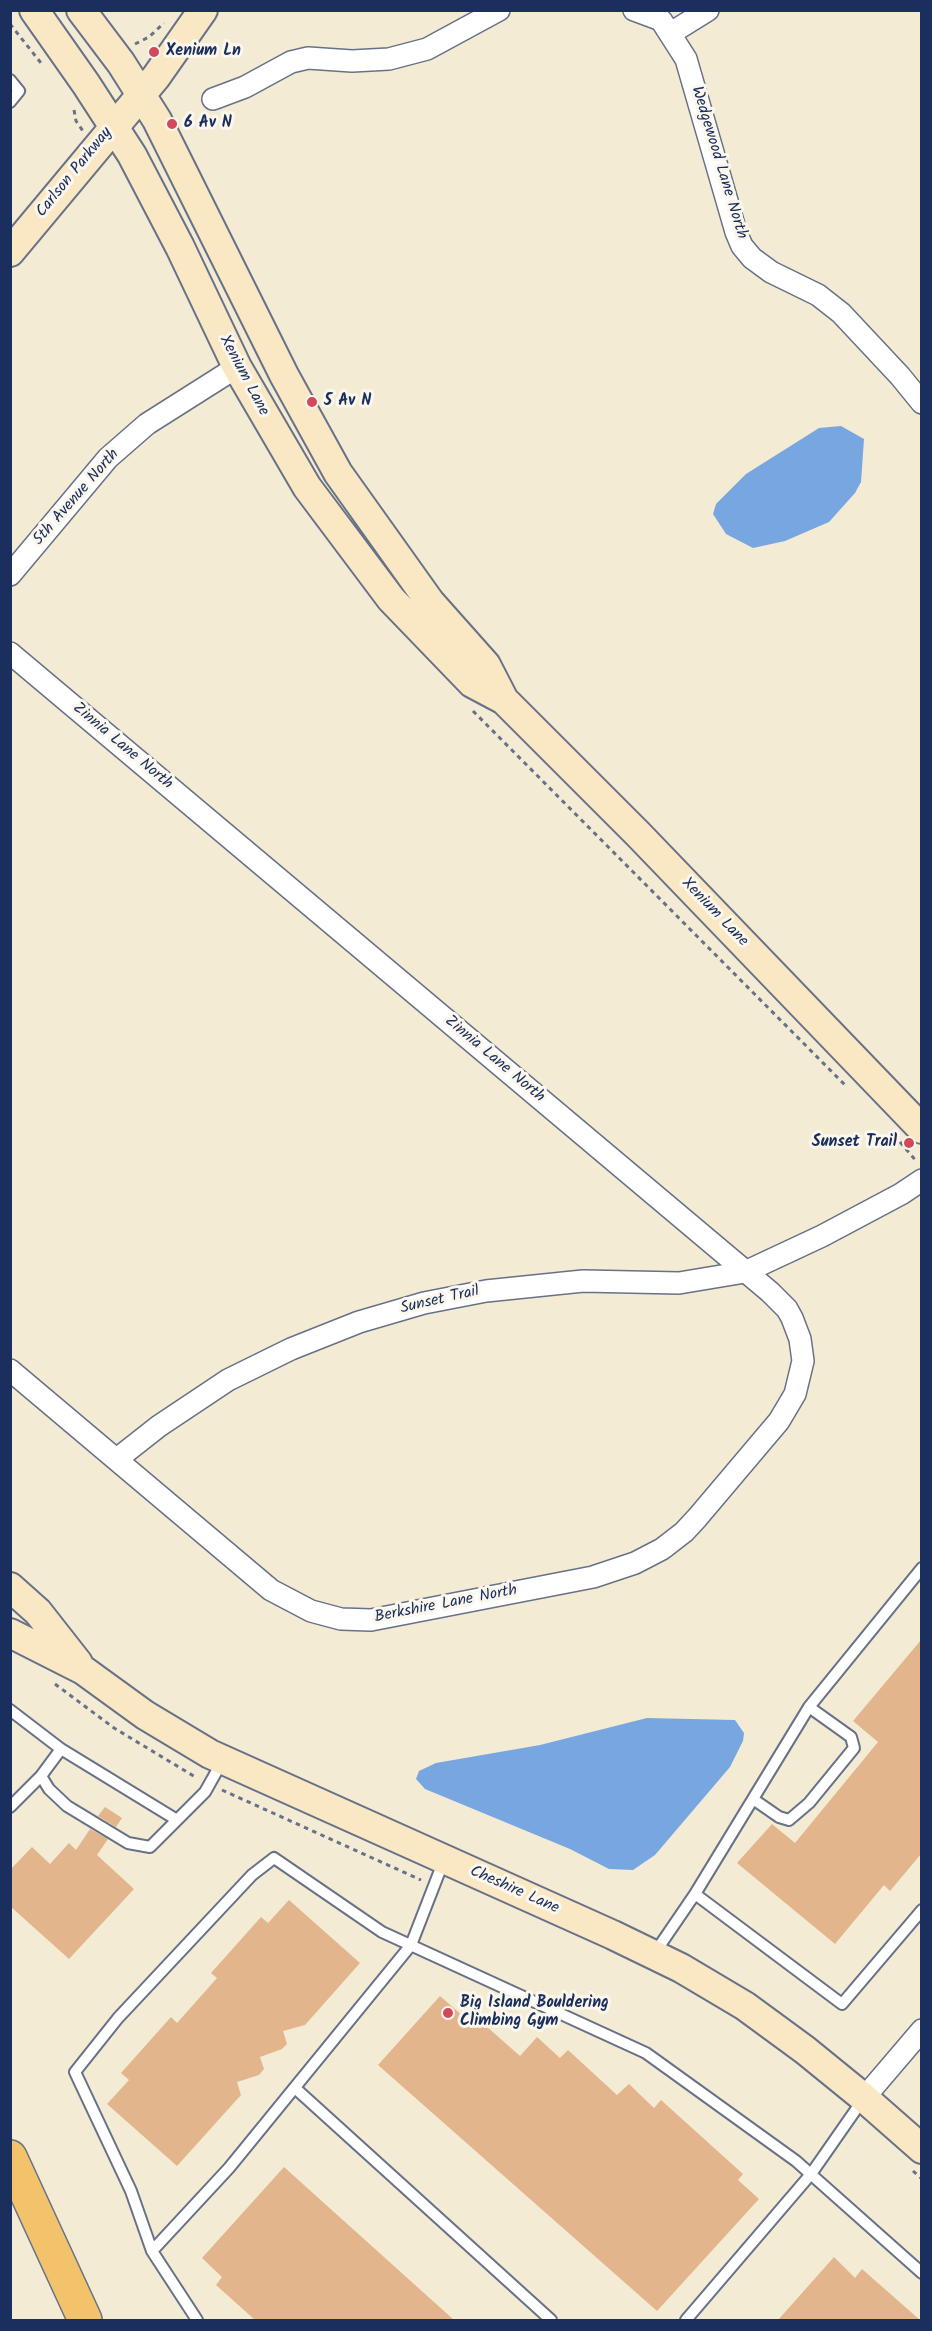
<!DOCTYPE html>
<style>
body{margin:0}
#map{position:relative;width:932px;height:2331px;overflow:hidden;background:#f3ebd4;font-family:Kalam,sans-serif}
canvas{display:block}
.frame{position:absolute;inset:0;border:12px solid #1b2f5e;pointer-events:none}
</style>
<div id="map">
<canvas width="932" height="2331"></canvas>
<div class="frame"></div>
</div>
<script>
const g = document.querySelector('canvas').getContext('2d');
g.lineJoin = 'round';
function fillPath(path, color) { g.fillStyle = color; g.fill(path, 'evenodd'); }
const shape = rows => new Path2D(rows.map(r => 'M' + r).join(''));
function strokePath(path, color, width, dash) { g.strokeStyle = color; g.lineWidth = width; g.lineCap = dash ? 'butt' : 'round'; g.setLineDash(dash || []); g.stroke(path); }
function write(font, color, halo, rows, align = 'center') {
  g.font = font + ' Kalam,sans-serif'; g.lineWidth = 6; g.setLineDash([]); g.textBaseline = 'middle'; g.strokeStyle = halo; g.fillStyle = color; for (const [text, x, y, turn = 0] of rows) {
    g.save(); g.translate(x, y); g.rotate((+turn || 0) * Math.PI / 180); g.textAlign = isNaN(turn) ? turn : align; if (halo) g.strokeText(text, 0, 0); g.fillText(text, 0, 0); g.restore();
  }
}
const water = shape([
 [841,426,864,439,861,482,855,493,829,522,785,541,753,548,726,534,713,514,716,504,746,474,819,428],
 [647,1718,735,1720,744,1733,743,1741,730,1767,655,1855,633,1870,609,1869,570,1849,425,1789,416,1779,419,1771,436,1763,540,1745]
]);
const building = shape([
 [921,1640,921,1854,890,1891,884,1885,835,1944,737,1863,772,1824,795,1843,878,1742,853,1721],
 [105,1807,122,1818,116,1827,98,1816],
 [90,1829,108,1839,97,1855,134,1889,69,1959,10,1906,10,1870,32,1847,50,1864,69,1843,76,1850],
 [289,1900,360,1963,305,2025,283,2031,287,2044,282,2049,260,2057,264,2069,259,2075,237,2082,241,2095,177,2166,107,2104,129,2080,121,2073,171,2017,177,2023,217,1978,211,1973,261,1917,268,1923],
 [440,1996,464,2017,469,2011,520,2056,537,2037,560,2058,568,2050,617,2095,629,2084,654,2108,661,2100,743,2174,738,2180,759,2199,657,2311,378,2065],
 [284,2167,454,2320,255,2320,216,2285,222,2277,202,2258],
 [834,2257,855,2278,862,2269,920,2320,778,2320]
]);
const path = shape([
 [10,24,41,63],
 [135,44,149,37,164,23],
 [74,110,76,121,83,131],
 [473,711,845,1085],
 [900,1142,917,1162],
 [55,1684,114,1728,197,1778],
 [222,1790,421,1880],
 [913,2171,922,2179]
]);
const lane = shape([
 [10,80,19,91,10,102],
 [10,1710,61,1749,41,1776,10,1807],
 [61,1749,177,1820],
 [41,1776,49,1789,67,1806,128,1843,150,1847,205,1792,223,1760],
 [753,1799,779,1817,789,1820,809,1803,854,1748,851,1737,809,1707],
 [695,1894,842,2004,922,1910],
 [654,1954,695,1894,809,1707,922,1568],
 [295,2088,551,2320],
 [152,2251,229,2168,411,1945,444,1860],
 [197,2320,152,2251,131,2191,75,2072,118,2018,252,1875,274,1858,382,1932,646,2053,796,2161,922,2273],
 [686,2320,811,2174,864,2098]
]);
const street = shape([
 [634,10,661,20,686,59,736,232,742,246,752,258,771,272,818,295,841,313,900,376,922,403],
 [671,33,708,10],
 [213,99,245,87,291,62,308,58,352,61,389,59,427,49,499,10],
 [10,575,108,458,147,424,237,367],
 [10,653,770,1292,787,1309,792,1318,800,1339,803,1361,795,1394,779,1421,697,1518,684,1532,662,1549,635,1563,593,1577,371,1620,341,1619,311,1611,271,1590,10,1370],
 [117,1459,159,1426,228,1380,291,1349,359,1322,424,1303,486,1291,583,1281,679,1283,745,1272,822,1236,901,1194,922,1180],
 [864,2098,922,2030]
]);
const secondary = shape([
 [34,10,86,84,132,155,180,247,237,367,307,487,391,599,472,683,504,700,638,834,922,1129],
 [81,10,121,63,157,120,284,375,338,473,430,602,486,665,504,700],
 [10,252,156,77,203,10],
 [10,1587,38,1612,78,1663],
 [10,1633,83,1670,145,1715,210,1754,613,1935,681,1968,745,2006,805,2050,864,2098,922,2149]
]);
const highway = shape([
 [10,2157,85,2320]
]);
const markers = [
 [154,52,6,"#d1495b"],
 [172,124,6,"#d1495b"],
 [312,402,6,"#d1495b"],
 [909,1143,6,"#d1495b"],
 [448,2013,6,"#d1495b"]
];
const poiNames = [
 ["Xenium Ln",166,52],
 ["6 Av N",184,124],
 ["5 Av N",324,402],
 ["Sunset Trail",897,1143,"right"],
 ["Big Island Bouldering",460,2004],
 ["Climbing Gym",460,2022]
];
const streetNames = [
 ["Wedgewood Lane North",718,163,73],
 ["Carlson Parkway",75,173,-51],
 ["Xenium Lane",243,376,62],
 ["5th Avenue North",77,498,-49],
 ["Zinnia Lane North",122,747,40],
 ["Xenium Lane",714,913,46],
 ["Zinnia Lane North",494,1060,40],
 ["Sunset Trail",440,1301,-13],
 ["Berkshire Lane North",446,1605,-11],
 ["Cheshire Lane",514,1891,24]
];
fillPath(water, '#78a6e1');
fillPath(building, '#e3b58c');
strokePath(lane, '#677187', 14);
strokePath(street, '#677187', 24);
strokePath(secondary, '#677187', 32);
strokePath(highway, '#677187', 36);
strokePath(path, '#677187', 3, [4.5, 4.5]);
strokePath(lane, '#fff', 10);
strokePath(street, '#fff', 21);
strokePath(secondary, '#fae7c3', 28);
strokePath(highway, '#f2c36a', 33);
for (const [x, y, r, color] of markers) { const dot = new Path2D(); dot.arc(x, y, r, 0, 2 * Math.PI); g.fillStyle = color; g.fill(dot); strokePath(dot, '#fbf7ec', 2); }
write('bold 16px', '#1b2f5e', '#fbf7ec', poiNames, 'left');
write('16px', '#1b2f5e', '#fbf7ec', streetNames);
</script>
